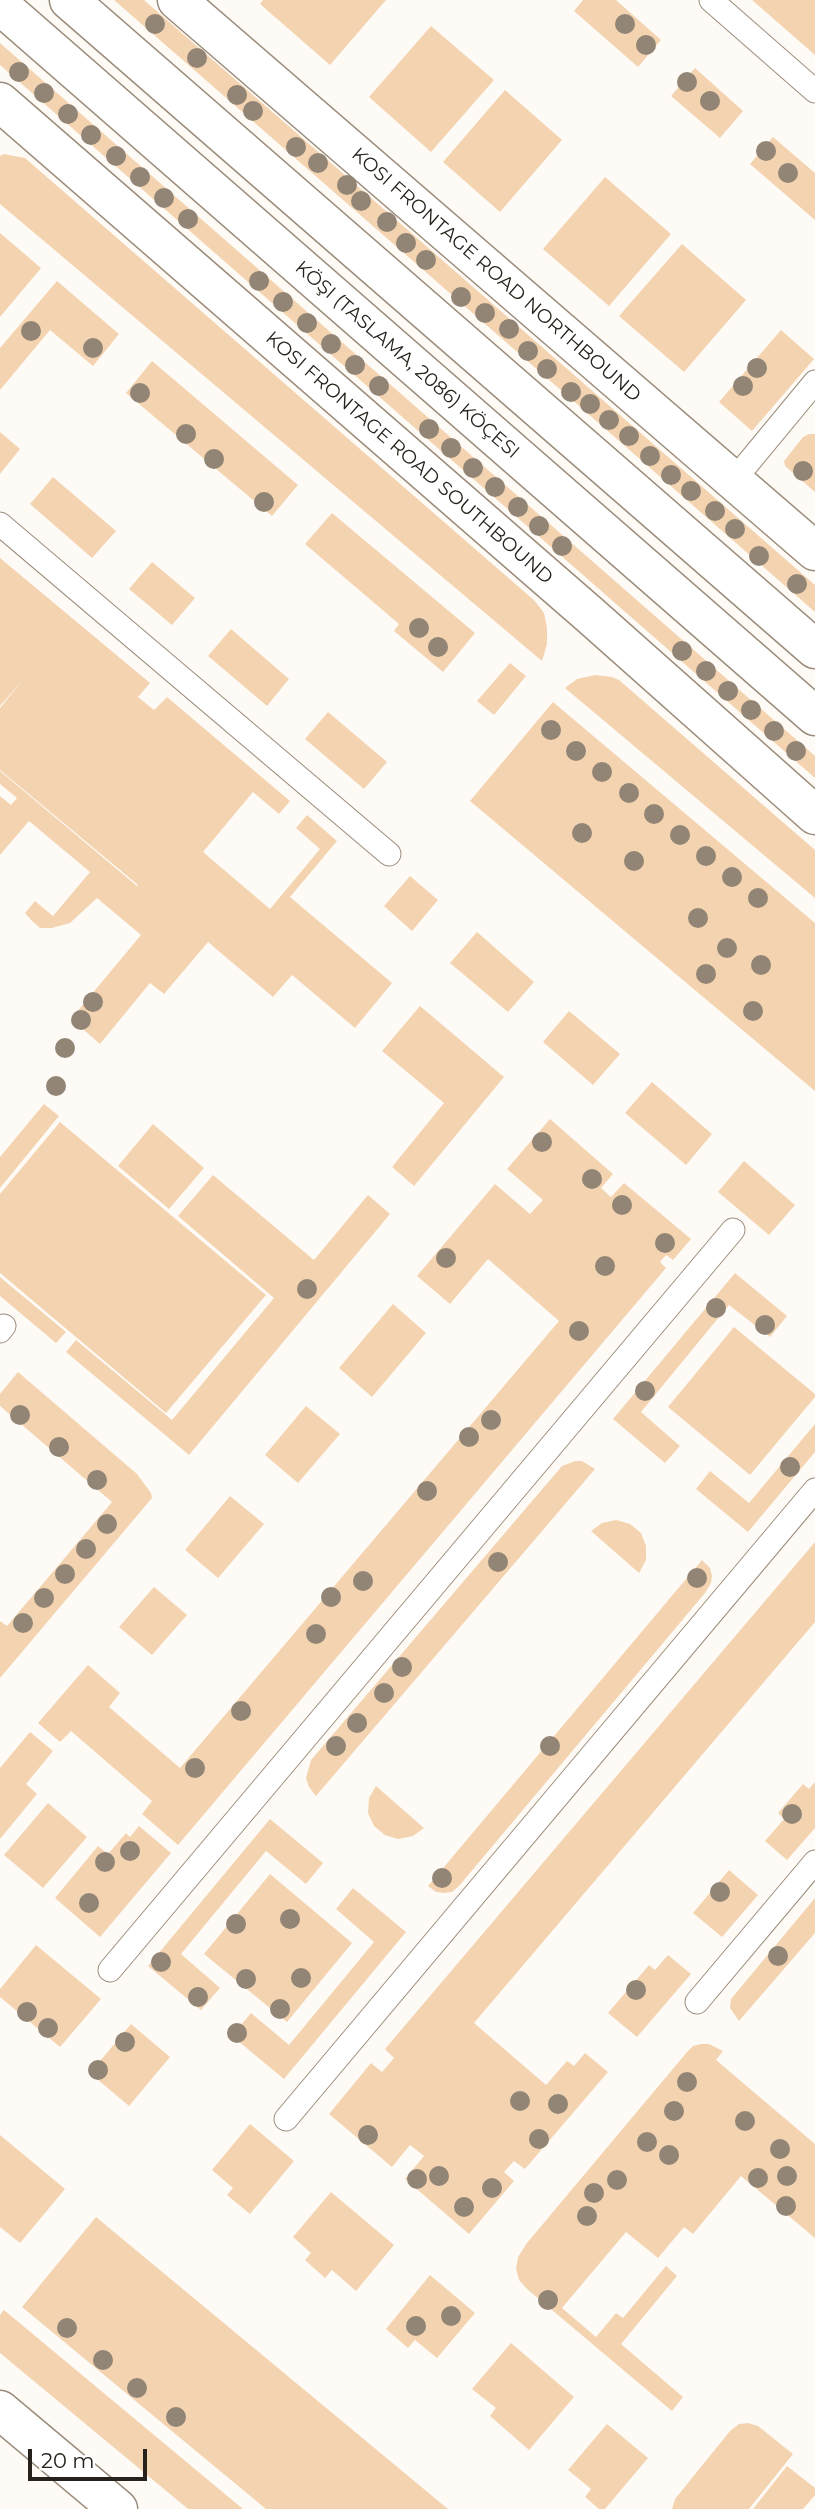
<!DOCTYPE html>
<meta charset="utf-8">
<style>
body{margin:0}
#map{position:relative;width:815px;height:2509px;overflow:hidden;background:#fefbf7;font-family:Montserrat,sans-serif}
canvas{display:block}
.scale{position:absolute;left:28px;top:2449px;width:119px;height:32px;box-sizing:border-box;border:4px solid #27221b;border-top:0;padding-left:9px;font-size:21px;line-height:24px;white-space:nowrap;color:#27221b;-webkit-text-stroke:5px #fff;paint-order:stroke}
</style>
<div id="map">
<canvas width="815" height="2509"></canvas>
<div class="scale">20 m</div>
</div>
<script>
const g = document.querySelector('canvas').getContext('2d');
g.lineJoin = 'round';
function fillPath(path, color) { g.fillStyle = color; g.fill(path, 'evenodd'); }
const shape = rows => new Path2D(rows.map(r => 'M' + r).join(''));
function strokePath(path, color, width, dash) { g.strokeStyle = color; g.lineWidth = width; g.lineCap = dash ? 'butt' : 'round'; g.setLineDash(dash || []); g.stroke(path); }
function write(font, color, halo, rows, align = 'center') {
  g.font = font + ' Montserrat,sans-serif'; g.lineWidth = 5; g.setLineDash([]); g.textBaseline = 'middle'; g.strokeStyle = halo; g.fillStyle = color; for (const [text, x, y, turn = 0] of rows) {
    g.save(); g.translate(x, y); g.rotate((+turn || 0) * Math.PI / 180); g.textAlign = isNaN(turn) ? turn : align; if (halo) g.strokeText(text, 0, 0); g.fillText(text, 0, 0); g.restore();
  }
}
const green = shape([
 [114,0,144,0,815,585,815,612],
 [263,0,386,0,330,65,260,4],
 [583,0,616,0,661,40,638,67,574,11],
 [752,0,815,0,815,55],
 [431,26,494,80,431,152,369,97],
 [0,43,815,756,815,778,0,65],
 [695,68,743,111,720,138,671,96],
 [505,90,562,140,500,212,443,162],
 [773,137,815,173,815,220,750,164],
 [4,154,25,158,535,601,544,613,547,628,547,644,542,661,0,204,0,156],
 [605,177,671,234,609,306,543,249],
 [0,233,41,268,0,317],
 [682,244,746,300,684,372,619,316],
 [57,281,119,334,93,366,50,330,0,390,0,348],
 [781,330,814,359,752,431,719,402],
 [152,361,298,485,272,516,126,393],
 [0,432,20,449,0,474],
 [809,434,815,434,815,492,785,466,784,461,803,437],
 [53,477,116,531,92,558,30,504],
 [332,513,475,633,443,672,394,631,399,624,305,544],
 [0,558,150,683,138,697,154,710,167,697,290,801,279,814,253,792,203,852,270,909,320,849,296,828,307,815,337,841,290,897,392,983,355,1028,292,975,273,997,208,942,164,994,150,983,100,1044,71,1019,141,935,97,898,70,923,52,928,40,928,32,921,25,913,35,901,53,916,90,872,29,821,0,855,0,796,11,805,17,798,0,784,0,771,137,886,138,885,0,770,0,708,22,681,0,706],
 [152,562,195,598,172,625,129,589],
 [231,629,289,679,267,706,208,656],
 [510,663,526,676,494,715,477,701],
 [595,675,612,677,619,680,815,850,815,898,565,688,577,679],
 [553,702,815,923,815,1091,470,801],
 [328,712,387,762,364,789,305,739],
 [410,876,438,900,412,931,384,906],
 [477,932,534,982,508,1012,450,963],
 [420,1006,504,1077,414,1186,392,1167,444,1103,382,1051],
 [569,1011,620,1054,593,1085,543,1042],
 [652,1082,712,1134,686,1165,625,1113],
 [44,1104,59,1116,0,1188,0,1157],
 [550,1119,613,1174,601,1188,611,1197,624,1183,691,1239,673,1260,666,1255,660,1262,666,1268,178,1845,142,1814,152,1801,71,1731,60,1742,38,1723,88,1665,120,1693,109,1707,180,1768,559,1321,488,1259,450,1304,417,1276,495,1184,530,1214,543,1200,507,1169],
 [60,1122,266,1295,166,1413,0,1273,0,1194],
 [153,1124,204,1168,169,1209,118,1166],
 [744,1161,795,1205,769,1235,718,1192],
 [213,1175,314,1260,368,1195,390,1214,189,1455,66,1352,76,1340,172,1420,274,1298,178,1216],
 [735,1273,787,1316,770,1337,729,1305,641,1412,680,1446,665,1463,613,1419],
 [0,1277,66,1332,56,1343,0,1296],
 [393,1304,426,1333,372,1397,339,1368],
 [734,1327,815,1394,815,1397,750,1475,668,1407],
 [18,1372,137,1474,151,1493,152,1498,0,1678,0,1621,7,1626,112,1502,0,1406,0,1394],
 [306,1406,340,1434,298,1483,265,1455],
 [815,1424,815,1452,748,1532,696,1489,710,1471,749,1503],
 [575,1461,582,1461,595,1469,316,1796,309,1787,306,1778,311,1760,562,1466],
 [230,1496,264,1524,218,1578,185,1550],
 [616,1520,630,1524,641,1533,646,1546,646,1560,639,1573,591,1531,602,1523],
 [815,1542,815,1622,474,2023,546,2085,567,2061,574,2066,585,2053,608,2072,525,2169,514,2161,504,2172,514,2181,469,2234,405,2179,424,2156,410,2145,392,2167,329,2114,371,2063,382,2072,394,2058,385,2049],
 [702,1560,710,1568,712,1576,711,1583,705,1593,459,1886,452,1892,444,1893,436,1892,428,1886],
 [154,1587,187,1615,152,1655,119,1627],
 [30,1732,53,1751,26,1784,37,1794,0,1839,0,1768],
 [815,1782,815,1828,787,1860,765,1841,784,1819,778,1813,803,1784,809,1789],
 [376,1786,424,1828,413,1836,398,1839,385,1835,374,1826,368,1813,369,1798],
 [48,1803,87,1837,43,1888,4,1855],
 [270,1819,323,1863,306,1884,266,1851,181,1954,220,1988,201,2010,148,1966],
 [139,1826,171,1853,100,1937,55,1898,98,1846,108,1854,126,1833,130,1837],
 [729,1870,758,1895,722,1937,693,1913],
 [270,1874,352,1943,287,2022,204,1954],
 [353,1888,406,1932,284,2079,232,2036,251,2013,289,2045,374,1942,336,1909],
 [815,1898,815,1933,739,2021,730,2008,731,1999],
 [36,1945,101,1999,60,2047,0,1997,0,1989],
 [668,1955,691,1974,637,2037,608,2013,649,1965,655,1970],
 [131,2024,170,2057,129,2106,90,2073],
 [701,2044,709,2044,723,2051,716,2060,815,2144,815,2238,741,2176,693,2234,684,2227,658,2258,626,2232,562,2308,596,2337,616,2313,623,2318,666,2266,677,2276,621,2344,683,2397,672,2411,527,2289,519,2280,516,2269,518,2257,527,2243,687,2052,693,2046],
 [250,2124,294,2161,250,2214,227,2195,233,2188,212,2170],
 [0,2135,65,2189,20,2243,0,2227],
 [331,2192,394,2245,356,2291,332,2270,325,2278,305,2260,311,2253,293,2237],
 [96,2217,448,2509,266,2509,22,2307],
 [430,2275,475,2313,437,2358,415,2340,408,2348,386,2329],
 [4,2310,243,2509,188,2509,0,2353,0,2315],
 [511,2343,574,2397,529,2450,490,2416,496,2408,472,2389],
 [748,2423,758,2426,793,2454,749,2509,672,2509,675,2499,730,2431,739,2424],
 [607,2424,648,2458,605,2509,599,2509,585,2497,591,2489,568,2470],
 [787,2466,815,2488,815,2495,803,2509,753,2509]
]);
const service = shape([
 [711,0,815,91],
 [734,480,815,382],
 [0,524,389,854],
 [0,1331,4,1326],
 [110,1970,733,1230],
 [697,2002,815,1862],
 [286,2119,815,1490]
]);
const minor = shape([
 [177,0,815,551],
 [0,102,590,615,815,815],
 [0,2410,118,2509]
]);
const primary = shape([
 [69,0,815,649],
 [0,5,815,716]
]);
const trees = [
 [155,24],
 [625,24],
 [646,45],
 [197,58],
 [19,72],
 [687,82],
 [44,93],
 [237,95],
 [710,101],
 [253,111],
 [68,114],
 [91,135],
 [296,147],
 [766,151],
 [116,156],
 [318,163],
 [788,173],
 [140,177],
 [347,185],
 [164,198],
 [361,201],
 [188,219],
 [387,222],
 [406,243],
 [426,260],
 [259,281],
 [461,297],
 [283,302],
 [485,313],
 [307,323],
 [509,329],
 [31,331],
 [331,344],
 [93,348],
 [528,351],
 [355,365],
 [757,368],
 [547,369],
 [379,386],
 [743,386],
 [571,392],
 [140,393],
 [590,404],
 [609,420],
 [429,429],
 [186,434],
 [629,436],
 [451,448],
 [650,456],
 [214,459],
 [473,468],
 [803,471],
 [671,475],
 [495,487],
 [691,491],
 [264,502],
 [518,507],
 [715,511],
 [539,526],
 [735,529],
 [562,546],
 [759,556],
 [797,584],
 [419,628],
 [438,647],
 [682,651],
 [706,671],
 [728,691],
 [751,710],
 [551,730],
 [774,731],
 [576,751],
 [796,751],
 [602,772],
 [629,793],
 [654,814],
 [582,833],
 [680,835],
 [706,856],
 [634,861],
 [732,877],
 [758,898],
 [698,918],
 [727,948],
 [761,965],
 [706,974],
 [93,1002],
 [753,1011],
 [81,1020],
 [65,1048],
 [56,1086],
 [542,1142],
 [592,1179],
 [622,1205],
 [665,1243],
 [446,1258],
 [605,1266],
 [307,1289],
 [716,1308],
 [765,1325],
 [579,1331],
 [645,1391],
 [20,1415],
 [491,1420],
 [469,1437],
 [59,1447],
 [790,1467],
 [97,1480],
 [427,1491],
 [107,1524],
 [86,1549],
 [498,1562],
 [65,1574],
 [697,1578],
 [363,1581],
 [331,1597],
 [44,1598],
 [23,1623],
 [316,1634],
 [402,1667],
 [384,1693],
 [241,1711],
 [357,1723],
 [336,1746],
 [550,1746],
 [195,1768],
 [792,1814],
 [130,1851],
 [105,1862],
 [442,1878],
 [720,1892],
 [89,1903],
 [290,1919],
 [236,1924],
 [778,1956],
 [161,1962],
 [301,1978],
 [246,1979],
 [636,1990],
 [198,1997],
 [280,2009],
 [27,2012],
 [48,2028],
 [237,2033],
 [125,2042],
 [98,2070],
 [687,2082],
 [520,2101],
 [558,2104],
 [674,2111],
 [745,2121],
 [368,2135],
 [539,2139],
 [647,2142],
 [780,2149],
 [669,2155],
 [439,2176],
 [787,2176],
 [758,2178],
 [417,2179],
 [617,2180],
 [492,2188],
 [594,2193],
 [786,2206],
 [464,2207],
 [587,2216],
 [548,2300],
 [451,2316],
 [416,2326],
 [67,2328],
 [103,2360],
 [137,2388],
 [176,2417]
];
const streetNames = [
 ["KOSI FRONTAGE ROAD NORTHBOUND",496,275,41],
 ["KÖŞI (TASLAMA, 2086) KÖÇESI",407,360,41],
 ["KOSI FRONTAGE ROAD SOUTHBOUND",409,458,41]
];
fillPath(green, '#f4d4b0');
strokePath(service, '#9b8c7b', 25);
strokePath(minor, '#9b8c7b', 41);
strokePath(primary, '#9b8c7b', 41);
strokePath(service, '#fff', 23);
strokePath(minor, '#fff', 38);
strokePath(primary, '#fff', 38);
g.fillStyle = '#928575';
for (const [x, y] of trees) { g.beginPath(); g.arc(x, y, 10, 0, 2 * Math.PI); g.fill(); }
write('19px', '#27221b', '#fff', streetNames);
</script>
